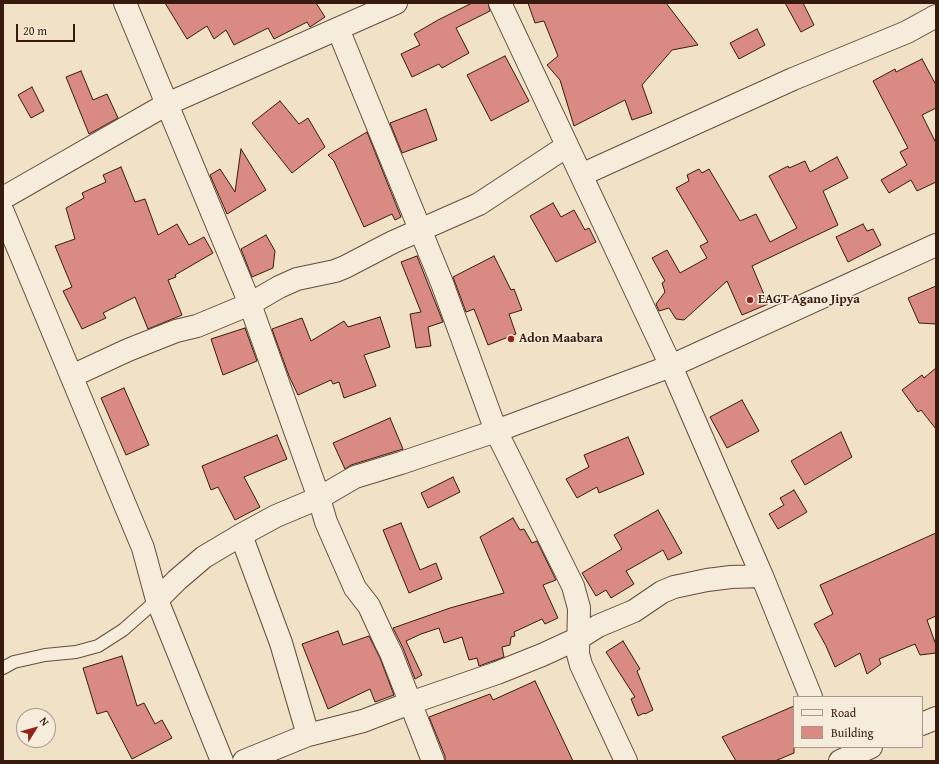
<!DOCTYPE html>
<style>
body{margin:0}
#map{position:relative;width:939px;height:764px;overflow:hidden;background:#f0e1c7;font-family:"Gentium Book Plus",serif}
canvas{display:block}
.frame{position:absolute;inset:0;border:4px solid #381b0e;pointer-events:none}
.legend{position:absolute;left:793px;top:696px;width:130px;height:52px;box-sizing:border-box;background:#f5ecdb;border:1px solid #a99889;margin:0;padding:5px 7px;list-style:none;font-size:12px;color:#381b0e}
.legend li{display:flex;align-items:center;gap:8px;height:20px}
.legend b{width:20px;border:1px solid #a99889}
.north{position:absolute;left:16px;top:708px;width:40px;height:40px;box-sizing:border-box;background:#f5ecdb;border:1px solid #a99889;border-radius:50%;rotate:53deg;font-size:11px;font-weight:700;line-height:16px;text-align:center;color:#381b0e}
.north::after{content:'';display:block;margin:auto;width:14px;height:18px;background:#8f2418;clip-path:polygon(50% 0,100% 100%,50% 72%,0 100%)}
.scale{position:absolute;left:16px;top:24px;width:59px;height:18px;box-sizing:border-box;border:2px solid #381b0e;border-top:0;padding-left:5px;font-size:12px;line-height:14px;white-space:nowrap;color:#381b0e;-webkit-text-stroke:3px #f5ecdb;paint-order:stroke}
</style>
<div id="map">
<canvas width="939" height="764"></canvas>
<div class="frame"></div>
<ul class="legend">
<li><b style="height:5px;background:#f5ecdb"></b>Road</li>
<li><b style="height:11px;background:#d88a83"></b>Building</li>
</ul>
<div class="north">N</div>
<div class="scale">20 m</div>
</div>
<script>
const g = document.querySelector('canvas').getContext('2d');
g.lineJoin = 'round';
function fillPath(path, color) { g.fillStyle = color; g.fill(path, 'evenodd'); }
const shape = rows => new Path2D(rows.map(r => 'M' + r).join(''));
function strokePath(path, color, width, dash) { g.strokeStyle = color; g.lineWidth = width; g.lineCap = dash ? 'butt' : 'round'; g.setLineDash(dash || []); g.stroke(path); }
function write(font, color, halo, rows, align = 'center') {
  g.font = font + ' "Gentium Book Plus",serif'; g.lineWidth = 3; g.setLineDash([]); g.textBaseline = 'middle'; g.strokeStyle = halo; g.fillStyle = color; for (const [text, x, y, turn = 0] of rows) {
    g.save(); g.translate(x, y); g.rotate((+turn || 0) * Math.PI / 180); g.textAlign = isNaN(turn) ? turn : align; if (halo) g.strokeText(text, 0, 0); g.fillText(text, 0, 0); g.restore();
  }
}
const building = shape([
 [165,3,316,3,325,17,310,27,307,22,274,39,268,28,234,45,226,30,214,39,207,26,187,39,165,3],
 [472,3,488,3,490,11,456,28,469,53,442,68,439,64,412,77,401,54,420,45,414,34,438,20,472,3],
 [528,3,666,3,698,45,672,50,642,85,652,113,632,120,625,100,574,126,560,80,547,65,558,56,544,21,535,23,528,3],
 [785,3,803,3,814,25,801,32,785,3],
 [757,29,765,45,739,59,730,43,757,29],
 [505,56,529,101,491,121,467,75,505,56],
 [922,59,936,85,936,108,922,115,936,143,936,182,917,191,911,180,889,193,881,180,907,165,900,152,908,148,873,81,895,69,896,72,922,59],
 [81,71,93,100,107,94,118,118,89,134,66,77,81,71],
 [32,87,44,111,31,118,18,95,32,87],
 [280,101,299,124,308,118,325,147,292,173,252,123,280,101],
 [426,109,437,140,402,153,390,123,426,109],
 [367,132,401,217,395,220,392,214,364,227,334,161,328,155,367,132],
 [241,149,266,190,227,214,210,175,220,169,235,192,241,149],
 [837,157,848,178,823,191,838,225,752,266,768,304,742,315,727,281,684,320,676,319,669,308,659,311,656,304,665,292,662,283,665,281,652,258,667,250,680,273,707,258,700,246,708,242,676,188,689,181,687,175,699,169,702,173,709,169,740,221,756,214,770,242,797,228,769,176,788,166,789,168,805,161,810,172,837,157],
 [121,167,135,202,145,199,158,235,177,224,189,245,204,237,213,253,175,275,176,277,168,280,182,315,148,329,135,297,103,313,106,318,82,329,63,291,72,287,55,246,75,239,66,208,84,198,82,193,106,182,103,175,121,167],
 [553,203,561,217,574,210,585,230,589,228,596,242,556,262,530,216,553,203],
 [863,224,867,231,873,229,881,245,848,262,836,237,863,224],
 [266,235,275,251,273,268,252,277,241,249,266,235],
 [417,256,443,322,428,327,431,346,416,348,410,314,421,312,401,262,417,256],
 [494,256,511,290,514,289,522,310,509,314,516,334,488,345,474,309,466,312,453,277,494,256],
 [936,286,936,324,919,323,908,298,936,286],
 [380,317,390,347,364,355,376,386,344,398,339,382,333,384,331,380,298,395,289,376,272,329,302,318,311,341,344,321,348,327,380,317],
 [245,328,257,361,223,375,211,339,245,328],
 [936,368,936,429,921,410,918,412,902,390,922,375,924,378,936,368],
 [124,388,149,445,126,455,101,398,124,388],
 [742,400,759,431,727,448,710,417,742,400],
 [390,418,403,449,351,465,345,469,333,443,390,418],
 [841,432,852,457,805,485,791,461,841,432],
 [277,435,287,459,244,477,260,507,235,520,218,487,211,490,202,466,277,435],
 [628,437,644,474,599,493,597,487,577,498,566,479,589,467,584,455,628,437],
 [453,477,460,492,428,508,421,493,453,477],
 [794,490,807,512,778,529,769,514,784,505,780,498,794,490],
 [658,510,682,553,668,560,663,550,626,571,634,584,611,598,606,590,596,596,582,573,622,549,614,535,658,510],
 [513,518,520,530,524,529,532,543,537,541,556,580,543,585,558,618,545,624,542,619,514,632,515,636,511,637,510,645,502,647,504,657,479,666,477,658,469,660,462,637,444,643,439,628,421,634,406,641,422,675,415,679,403,648,393,628,450,608,504,593,480,537,513,518],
 [401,523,420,570,436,563,442,579,409,593,383,530,401,523],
 [936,533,936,616,927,620,936,645,936,653,920,655,915,644,879,659,881,664,867,674,860,653,835,667,826,646,814,624,833,614,820,585,936,533],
 [338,631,343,645,369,636,380,658,394,695,375,702,370,689,328,709,302,644,338,631],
 [623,641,640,669,637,671,653,710,645,714,644,713,638,716,631,699,635,697,606,652,623,641],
 [122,656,137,706,144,703,155,724,162,720,172,738,132,759,107,711,97,714,83,668,122,656],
 [535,681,573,761,445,761,445,756,429,717,490,694,493,700,535,681],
 [794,706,794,753,775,761,736,761,722,737,794,706]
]);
const lane = shape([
 [3,668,14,662,45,655,76,652,98,646,123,630,157,600]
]);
const street = shape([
 [125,3,250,304,319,498,326,522,355,588,369,606,385,641,391,653,433,761],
 [500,3,671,366,762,576,811,697],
 [338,29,442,283,496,431,573,586,579,608,578,654,581,665,626,761],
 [581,175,793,79,907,32,936,16],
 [3,198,167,104,396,3],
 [3,212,143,548,157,600,222,761],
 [72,376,128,350,176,331,197,326,250,304,279,287,297,279,335,271,345,267,393,242,479,204,567,146],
 [241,535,281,643,308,735],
 [157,600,177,580,204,557,241,535,276,516,319,498,355,477,401,463,496,431,671,366,936,245],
 [922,724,936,718],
 [244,761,308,735,363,721,410,703,497,673,542,655,579,638,598,626,634,611,662,592,674,587,707,580,731,577,762,576],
 [840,761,871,747]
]);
const markers = [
 [750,300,4,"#8f2418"],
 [511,339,4,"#8f2418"]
];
const poiNames = [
 ["EAGT Agano Jipya",758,300],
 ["Adon Maabara",519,339]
];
fillPath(building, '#d88a83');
strokePath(building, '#381b0e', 1);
strokePath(lane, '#664c3c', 14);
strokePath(street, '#664c3c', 24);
strokePath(lane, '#f5ecdb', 12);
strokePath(street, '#f5ecdb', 22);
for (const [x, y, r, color] of markers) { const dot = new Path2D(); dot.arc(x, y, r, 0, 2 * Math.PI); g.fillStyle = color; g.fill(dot); strokePath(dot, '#f5ecdb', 1.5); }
write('bold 13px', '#381b0e', '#f5ecdb', poiNames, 'left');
</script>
